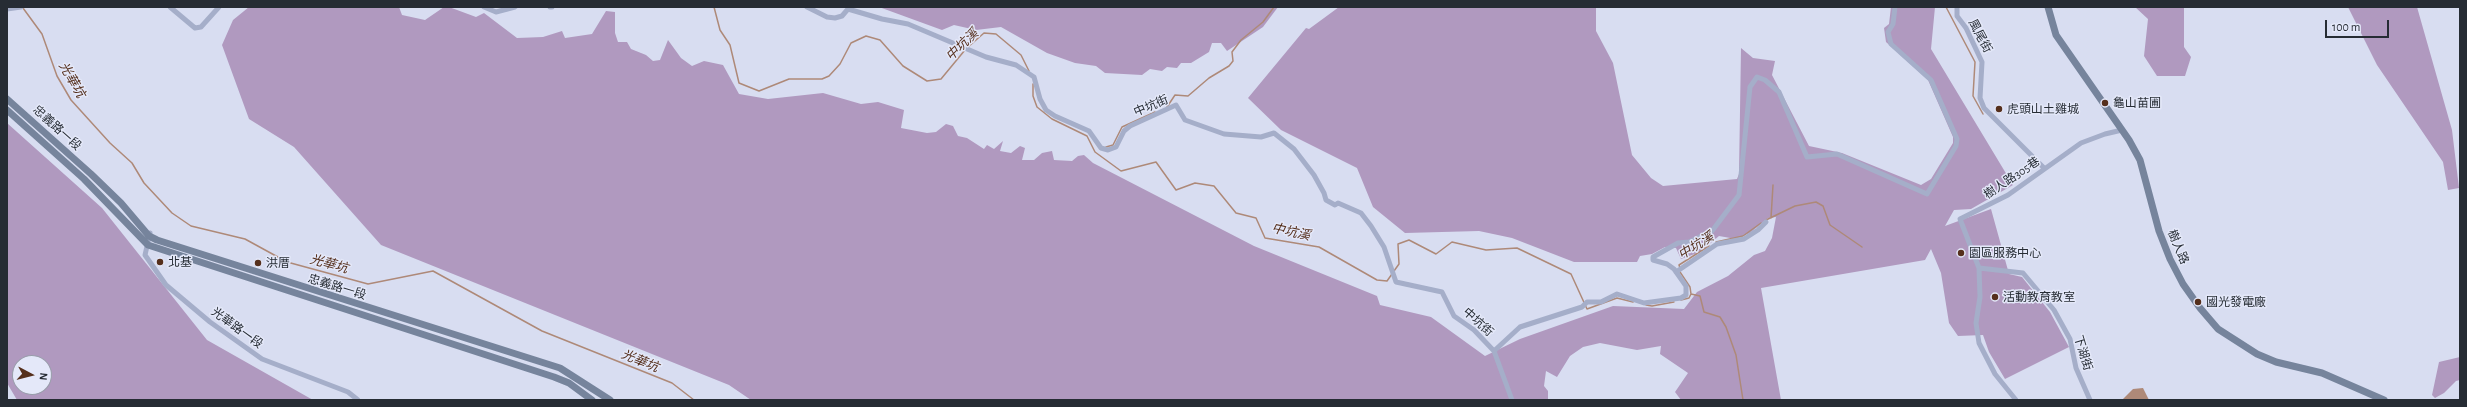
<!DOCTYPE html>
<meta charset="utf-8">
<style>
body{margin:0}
#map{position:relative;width:2467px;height:407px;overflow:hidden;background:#d8ddf1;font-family:"Alegreya Sans",sans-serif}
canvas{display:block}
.frame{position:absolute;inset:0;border:8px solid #262c34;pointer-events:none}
.north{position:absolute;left:12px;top:355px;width:40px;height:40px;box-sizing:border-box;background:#e4e8f9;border:1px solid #989daa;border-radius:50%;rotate:97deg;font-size:11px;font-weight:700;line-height:16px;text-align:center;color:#262c34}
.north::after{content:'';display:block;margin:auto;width:14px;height:18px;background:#552f1c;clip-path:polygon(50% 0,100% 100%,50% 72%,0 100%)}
.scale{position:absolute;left:2325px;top:20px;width:64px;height:18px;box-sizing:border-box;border:2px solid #262c34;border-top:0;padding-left:5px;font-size:12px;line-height:14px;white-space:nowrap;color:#262c34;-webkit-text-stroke:3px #e4e8f9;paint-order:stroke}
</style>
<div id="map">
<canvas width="2467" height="407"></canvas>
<div class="frame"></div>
<div class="north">N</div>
<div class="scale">100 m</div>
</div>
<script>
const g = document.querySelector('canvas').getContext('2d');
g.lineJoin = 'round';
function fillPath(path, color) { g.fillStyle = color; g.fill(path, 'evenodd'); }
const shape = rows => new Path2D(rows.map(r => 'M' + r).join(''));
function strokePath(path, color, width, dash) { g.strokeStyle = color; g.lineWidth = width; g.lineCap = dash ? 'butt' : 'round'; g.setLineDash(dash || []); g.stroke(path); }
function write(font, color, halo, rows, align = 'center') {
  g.font = font + ' "Alegreya Sans","Noto Sans TC",sans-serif'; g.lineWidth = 3; g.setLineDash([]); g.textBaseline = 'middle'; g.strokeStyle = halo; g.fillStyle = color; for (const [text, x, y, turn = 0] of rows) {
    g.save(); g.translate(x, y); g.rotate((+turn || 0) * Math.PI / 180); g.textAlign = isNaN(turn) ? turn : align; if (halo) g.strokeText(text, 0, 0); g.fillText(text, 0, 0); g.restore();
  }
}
const green = shape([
 [249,7,399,7,402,15,425,20,444,7,449,7,476,17,484,13,517,38,543,37,562,31,565,38,592,34,606,11,615,12,615,33,618,42,627,42,631,49,646,55,653,61,660,60,668,40,681,58,692,66,704,61,723,65,739,94,768,99,823,93,861,104,878,102,904,110,901,128,927,133,936,132,946,124,953,126,958,136,967,138,984,149,987,145,994,149,1003,141,1000,151,1011,153,1020,146,1025,148,1022,160,1034,160,1042,153,1052,151,1054,160,1072,161,1078,156,1084,155,1093,163,1254,246,1377,296,1380,305,1431,317,1485,356,1520,339,1613,306,1684,309,1697,292,1728,276,1754,255,1765,251,1772,238,1776,217,1768,218,1750,233,1736,239,1719,236,1700,252,1681,259,1676,248,1665,247,1652,254,1640,256,1637,262,1574,262,1512,238,1479,231,1405,233,1373,207,1357,168,1281,130,1248,98,1306,28,1309,29,1339,7,1596,7,1596,31,1613,63,1632,155,1651,178,1663,186,1737,179,1739,174,1741,48,1753,58,1775,61,1772,75,1809,146,1842,153,1921,185,1931,179,1953,143,1953,137,1928,80,1886,42,1884,28,1889,24,1891,7,1935,7,1931,49,2013,185,1971,209,1954,210,1945,226,1991,209,2009,274,2022,277,2050,312,2069,347,2005,379,1989,352,1983,335,1958,336,1949,323,1941,273,1931,249,1925,260,1761,288,1781,400,1681,400,1675,392,1688,373,1660,354,1661,346,1637,350,1600,343,1583,347,1570,356,1557,377,1546,371,1544,386,1548,391,1548,400,751,400,729,385,381,245,294,147,249,119,222,45,233,20],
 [879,7,1278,7,1263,27,1227,51,1221,43,1212,43,1209,52,1191,63,1181,63,1177,68,1167,67,1162,71,1150,69,1142,75,1105,73,1096,66,1075,63,1047,53,1001,27,976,30,954,25,942,30],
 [2135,7,2184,7,2184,47,2191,57,2185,76,2157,76,2144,56,2148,19],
 [2348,7,2417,7,2452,130,2459,188,2448,190,2443,162,2377,65],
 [7,123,102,208,207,340,313,400,17,400,7,383],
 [20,363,44,363,44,387,20,387],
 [2460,357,2460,380,2456,381,2444,393,2435,398,2432,395,2439,362]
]);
const water = shape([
 [2143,388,2149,400,2122,400,2133,389]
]);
const stream = shape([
 [714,7,720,30,730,45,739,83,759,91,789,79,822,79,829,76,840,64,851,43,866,36,880,40,903,66,927,81,941,79,965,50],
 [1946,7,1975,62,1973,96,1983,114],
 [23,8,42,34,57,76,71,100,110,143,132,163,144,183,172,213,191,226,245,239,287,262,368,284,433,271,542,331,672,383,694,400],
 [968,47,984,33,996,34,1021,55,1029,71],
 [1033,84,1033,96,1037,107,1052,119,1087,136,1095,152,1121,171,1156,162,1176,190,1195,183,1214,186,1236,213,1256,218,1265,238,1319,247,1377,280,1387,281,1392,274],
 [1167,107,1175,95,1188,96,1209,78,1229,66,1233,61,1232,52,1241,40,1263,22,1274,7],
 [1106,147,1113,145,1122,127,1155,112],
 [1771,218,1773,185],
 [1766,220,1795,206,1816,202,1823,206,1830,225,1862,247],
 [1716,242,1743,236,1761,223],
 [1680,268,1679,265,1709,246],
 [1394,271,1399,264,1398,244,1409,240,1436,254,1452,242,1486,250,1517,248,1571,274,1587,309,1617,298,1633,302],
 [1680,272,1690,287,1691,294,1689,298,1681,300],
 [1691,294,1700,296,1704,312,1720,317,1726,327,1736,355,1743,400],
 [1646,305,1652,306,1674,302]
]);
const street = shape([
 [170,7,195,28,201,27,219,7],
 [484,7,496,12,515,7],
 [550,7,552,7],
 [807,7,827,17,835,18,842,16,848,9,882,19,908,24,986,57,1016,65,1034,77,1040,99,1046,110,1055,116,1089,131,1101,148,1108,150,1116,147,1124,131,1130,126,1176,105,1185,120,1224,134,1261,137,1274,133,1294,149,1314,175,1324,193,1326,200,1335,205,1338,203,1361,213,1371,226,1384,247,1396,282,1442,292,1454,316,1474,330,1494,351,1512,400],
 [1957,7,1957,16,1966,28,1982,62,1980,98,1984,108,2044,168],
 [7,9,21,7],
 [150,233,145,255,166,285,210,322,262,359,348,392,358,400],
 [1979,268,2023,273,2054,310,2070,339,2076,368,2090,400],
 [1676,272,1717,244,1744,239,1758,230,1766,222],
 [1494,351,1520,327,1582,307,1587,302,1601,302,1617,294,1644,303,1681,298,1686,295,1686,286,1674,269,1667,264,1653,260,1653,257,1678,243,1689,242,1712,231,1739,195,1750,87,1757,77,1765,80,1779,92,1807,157,1837,154,1927,194,1956,146,1957,139,1931,80,1891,44,1888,32,1893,24,1895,7],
 [2016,400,1995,374,1979,343,1976,323,1980,297,1979,268,1960,219,2008,195,2081,143,2105,134,2122,130]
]);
const secondary = shape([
 [2048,7,2056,35,2129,140,2140,160,2159,231,2170,259,2183,284,2200,308,2218,329,2257,354,2276,362,2322,373,2384,400],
 [7,99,91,174,121,203,149,236,157,240,560,368,610,400],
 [7,110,84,179,148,245,554,377,569,383,592,400]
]);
const markers = [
 [2105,103,4,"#552f1c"],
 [1999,109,4,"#552f1c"],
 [1961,253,4,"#552f1c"],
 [160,262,4,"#552f1c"],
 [258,263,4,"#552f1c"],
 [1995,297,4,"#552f1c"],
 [2198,302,4,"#552f1c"]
];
const streetNames = [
 ["風尾街",1980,36,62],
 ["中坑街",1151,106,-23],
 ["忠義路一段",57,128,42],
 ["樹人路305巷",2012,178,-34],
 ["樹人路",2178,247,67],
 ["忠義路一段",337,287,17],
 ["中坑街",1478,322,42],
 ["光華路一段",237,328,36],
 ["下湖街",2083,353,73]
];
const poiNames = [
 ["龜山苗圃",2113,103],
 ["虎頭山土雞城",2007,109],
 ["園區服務中心",1969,253],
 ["北基",168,262],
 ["洪厝",266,263],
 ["活動教育教室",2003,297],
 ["國光發電廠",2206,302]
];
const waterNames = [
 ["中坑溪",962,45,-44],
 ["光華坑",72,80,60],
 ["中坑溪",1291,232,12],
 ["中坑溪",1696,246,-32],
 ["光華坑",329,264,15],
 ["光華坑",640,361,22]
];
fillPath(green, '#b099bf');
fillPath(water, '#ae8978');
strokePath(stream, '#ae8978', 1.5);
strokePath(street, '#a5aec9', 5);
strokePath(secondary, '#76849c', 7);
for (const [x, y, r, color] of markers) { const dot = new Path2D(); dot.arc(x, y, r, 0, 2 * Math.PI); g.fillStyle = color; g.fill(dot); strokePath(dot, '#e4e8f9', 1.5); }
write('12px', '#262c34', '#e4e8f9', streetNames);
write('12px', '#262c34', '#e4e8f9', poiNames, 'left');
write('italic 13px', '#552f1c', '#e4e8f9', waterNames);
</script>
